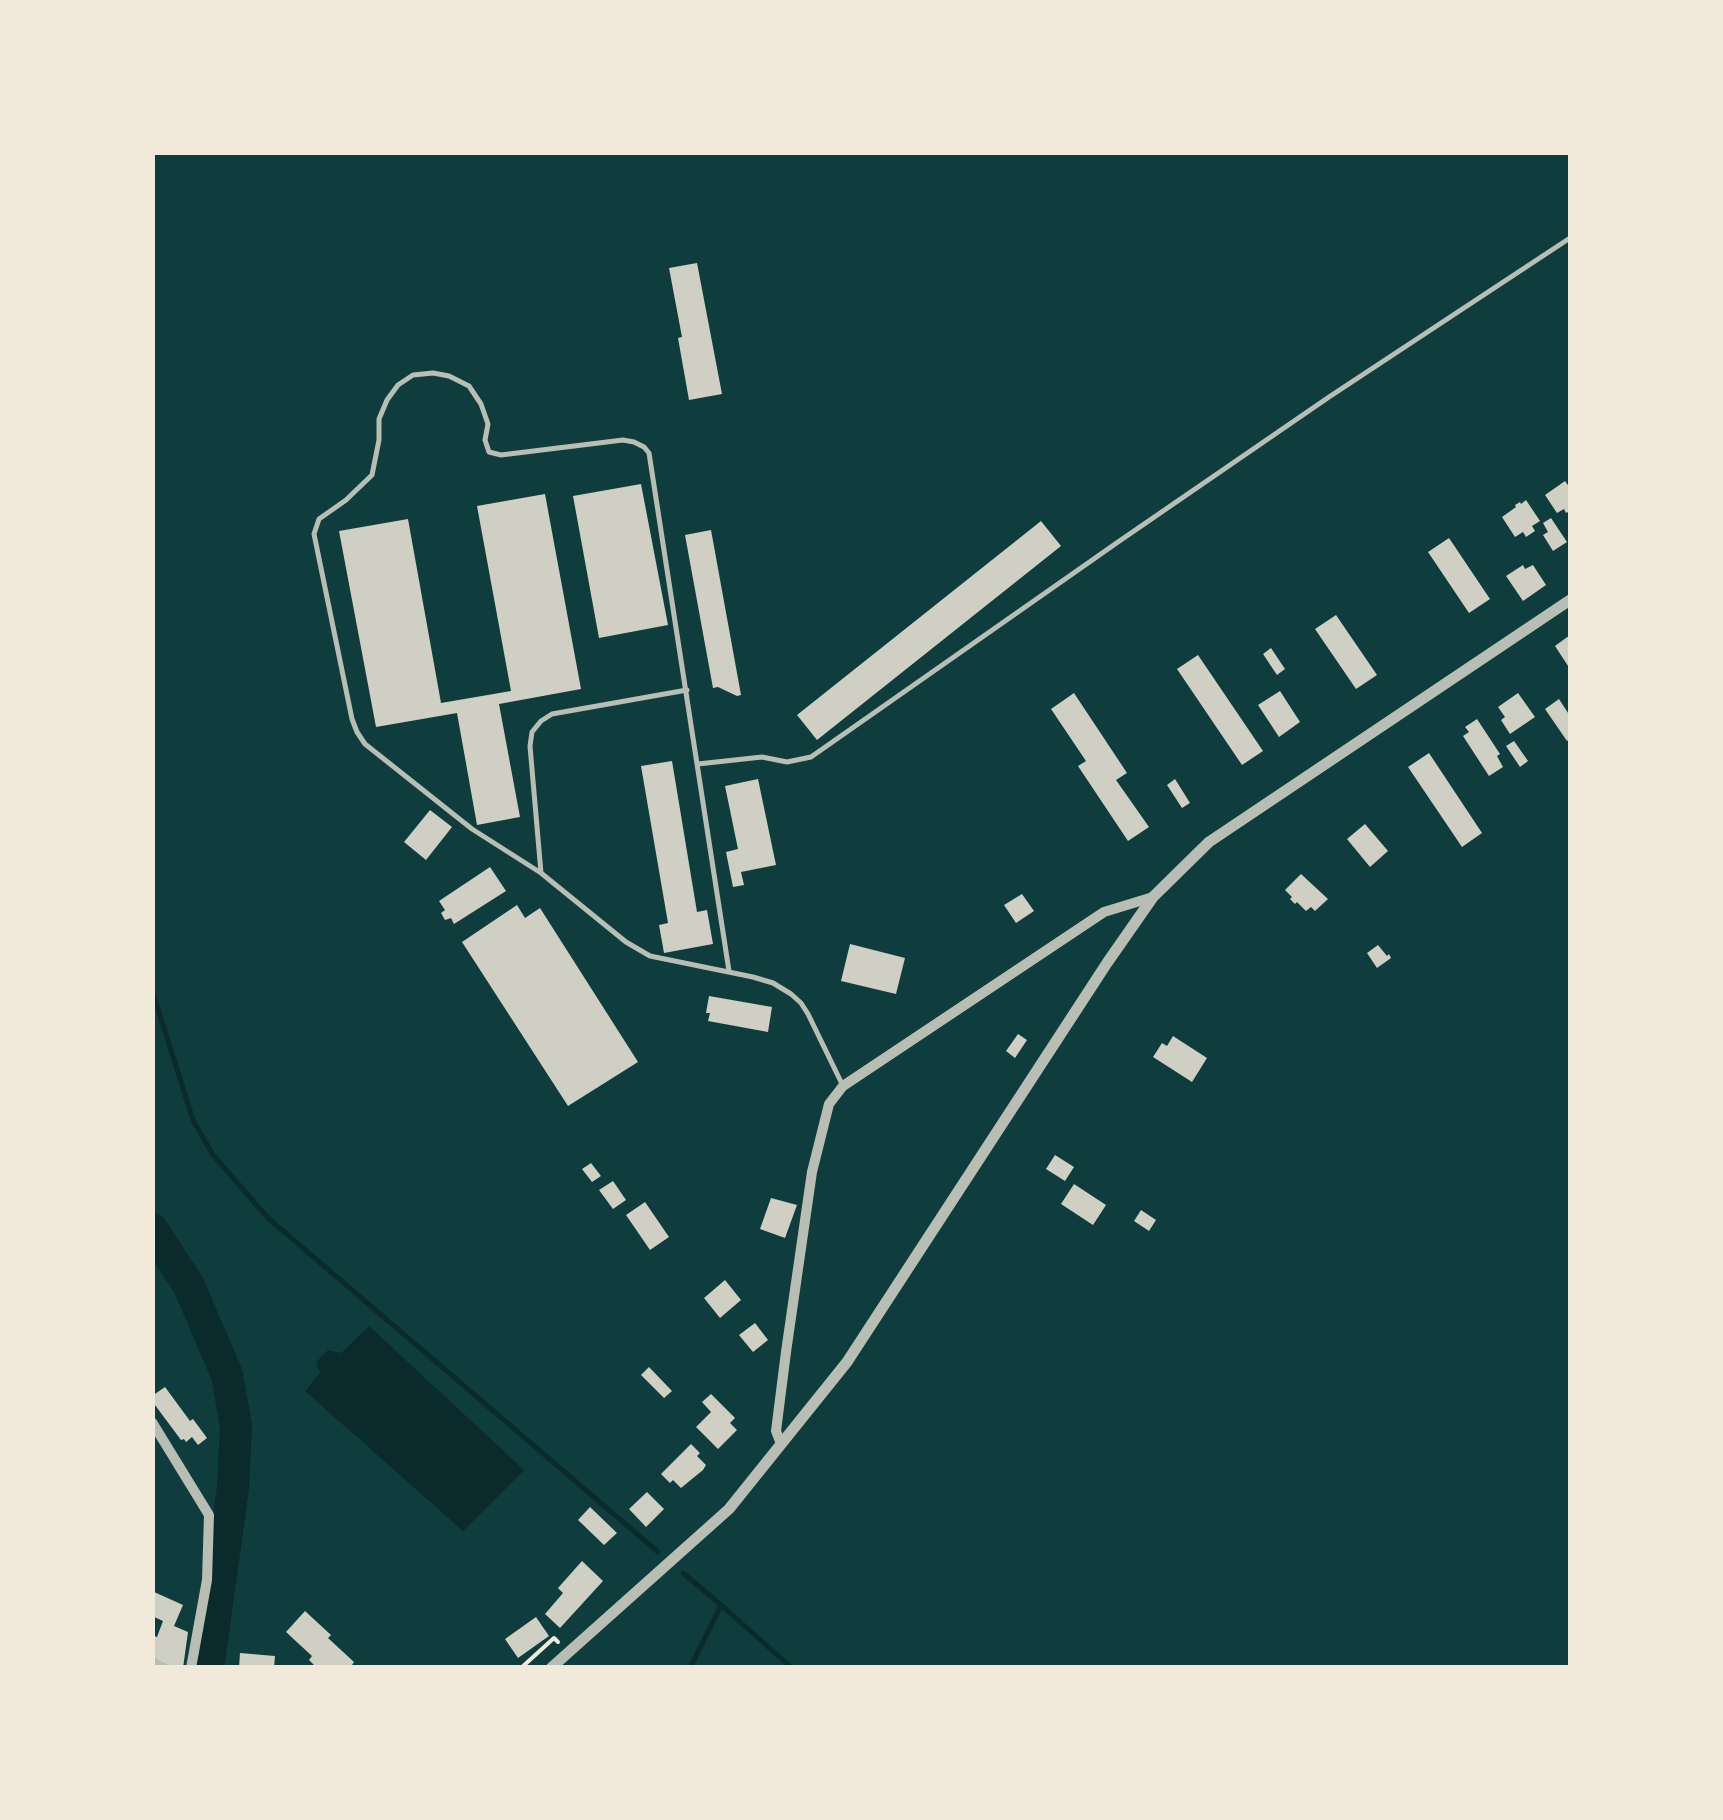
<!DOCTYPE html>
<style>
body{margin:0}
#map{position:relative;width:1723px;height:1820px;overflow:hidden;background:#0f3d3e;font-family:Cabin,sans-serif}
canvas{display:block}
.frame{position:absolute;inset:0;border:155px solid #f1e9da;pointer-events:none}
</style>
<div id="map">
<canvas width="1723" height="1820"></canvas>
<div class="frame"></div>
</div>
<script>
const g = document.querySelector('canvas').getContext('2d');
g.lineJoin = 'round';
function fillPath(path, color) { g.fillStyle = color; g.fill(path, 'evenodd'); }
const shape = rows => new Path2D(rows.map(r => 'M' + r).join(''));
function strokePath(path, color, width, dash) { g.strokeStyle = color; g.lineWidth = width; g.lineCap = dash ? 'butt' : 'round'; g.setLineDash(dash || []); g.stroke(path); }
const water = shape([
 [369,1326,524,1470,463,1531,305,1391,320,1373,316,1362,328,1350,341,1353]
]);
const stream = shape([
 [152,990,193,1120,213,1155,269,1219,658,1552],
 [683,1573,721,1605,690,1668],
 [721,1605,792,1668]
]);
const river = shape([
 [152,1229,189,1286,227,1375,236,1426,233,1488,208,1668]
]);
const building = shape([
 [697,263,722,394,689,400,678,338,682,337,669,268],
 [1565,481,1570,488,1570,511,1566,513,1564,509,1557,513,1545,495],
 [641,484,668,625,599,638,573,496],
 [545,494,581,689,499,704,520,817,477,825,457,713,376,727,339,531,408,519,441,703,511,691,477,506],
 [1526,500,1540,521,1532,526,1535,531,1526,537,1523,532,1515,537,1502,517,1516,507,1515,505,1520,502,1521,504],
 [1551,518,1567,542,1553,551,1543,535,1548,532,1543,523],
 [1041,521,1061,546,817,740,797,715],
 [711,530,741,695,737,696,718,687,713,688,685,535],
 [1449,538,1490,599,1469,613,1428,552],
 [1523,565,1525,569,1533,565,1546,585,1523,601,1506,576],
 [1336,615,1377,675,1356,689,1315,629],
 [1570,635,1570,669,1555,646],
 [1271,648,1285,669,1277,675,1263,654],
 [1198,655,1263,751,1242,765,1177,669],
 [1280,691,1300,722,1279,737,1258,705],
 [1074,693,1127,773,1116,780,1149,827,1128,841,1078,766,1086,761,1051,709],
 [1518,693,1535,717,1510,734,1501,720,1505,717,1498,707],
 [1559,699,1570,716,1570,739,1567,741,1545,709],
 [1477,719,1500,754,1497,756,1503,767,1489,776,1463,736,1469,732,1465,727],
 [1514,741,1528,761,1520,767,1506,746],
 [1429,753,1482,833,1462,847,1408,767],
 [672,761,697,912,707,910,713,944,664,953,659,925,668,923,641,766],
 [758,779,776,865,741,872,744,885,733,887,726,852,738,849,725,786],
 [1175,779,1190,803,1182,808,1167,785],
 [430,810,452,827,426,860,404,842],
 [1365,824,1388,851,1370,867,1347,839],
 [490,867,506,891,454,924,451,918,445,920,441,913,445,910,439,901],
 [1301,874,1328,899,1315,911,1311,907,1306,911,1297,902,1295,904,1290,899,1292,897,1285,890],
 [1022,894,1034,911,1016,923,1004,905],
 [517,905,525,918,540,908,638,1062,568,1106,462,942],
 [850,944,905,958,896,994,841,981],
 [1378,945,1387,956,1389,954,1391,958,1377,968,1367,953],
 [709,996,772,1007,768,1032,708,1021,710,1013,706,1013],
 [1018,1034,1027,1040,1015,1058,1006,1051],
 [1173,1036,1207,1058,1192,1082,1153,1057,1162,1043,1167,1046],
 [1055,1155,1074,1167,1065,1181,1046,1169],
 [591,1163,601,1176,592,1182,582,1169],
 [613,1181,626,1200,613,1209,599,1190],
 [1074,1184,1106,1205,1093,1225,1061,1204],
 [771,1198,797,1205,785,1238,760,1229],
 [645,1202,669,1237,650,1250,626,1215],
 [1141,1210,1156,1220,1149,1231,1134,1221],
 [725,1280,741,1300,720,1318,704,1298],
 [755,1323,768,1340,753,1352,739,1335],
 [649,1367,672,1391,664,1398,641,1375],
 [165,1387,190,1421,193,1419,207,1438,198,1445,192,1437,186,1442,184,1439,181,1440,152,1401,152,1396],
 [711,1394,735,1418,730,1423,737,1430,718,1449,696,1427,711,1412,702,1402],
 [691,1444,700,1453,697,1456,706,1465,703,1470,681,1488,673,1480,670,1483,661,1474],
 [647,1492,664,1509,646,1527,629,1509],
 [590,1507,617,1533,604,1545,578,1520],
 [582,1561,603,1581,560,1628,545,1614,563,1593,558,1588],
 [152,1591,183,1605,174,1626,188,1632,183,1668,173,1668,152,1657,152,1635,157,1637,163,1621,152,1616],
 [305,1611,331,1635,328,1638,354,1662,350,1668,317,1668,309,1660,312,1656,286,1632],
 [536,1617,549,1636,518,1658,505,1639],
 [240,1653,275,1656,274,1668,239,1668]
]);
const path = shape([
 [521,1668,554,1638,558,1642]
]);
const service = shape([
 [698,764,762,757,787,762,811,757,1118,542,1329,397,1570,238],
 [541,873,530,746,532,732,541,721,552,714,687,690],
 [729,971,649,453,644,447,634,442,623,440,501,455,489,452,485,440,488,424,481,404,469,386,449,376,433,373,413,375,398,385,387,400,379,419,379,440,372,475,346,500,319,519,314,534,352,719,357,732,365,744,472,829,541,873,626,942,650,956,753,977,773,983,791,994,801,1003,808,1014,843,1086]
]);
const minor = shape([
 [152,1422,209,1515,207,1580,191,1668],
 [781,1444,776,1431,786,1352,812,1172,829,1104,843,1086,1104,912,1153,897],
 [152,1662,163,1668]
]);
const tertiary = shape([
 [551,1668,729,1509,847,1362,1107,963,1153,897,1209,842,1570,600]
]);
fillPath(water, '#0a2a2b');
strokePath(stream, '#0a2a2b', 5);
strokePath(river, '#0a2a2b', 32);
fillPath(building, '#cfcfc3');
strokePath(path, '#f1e9da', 4);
strokePath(service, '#b8beb3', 5);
strokePath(minor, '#b8beb3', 10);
strokePath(tertiary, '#b8beb3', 11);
</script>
